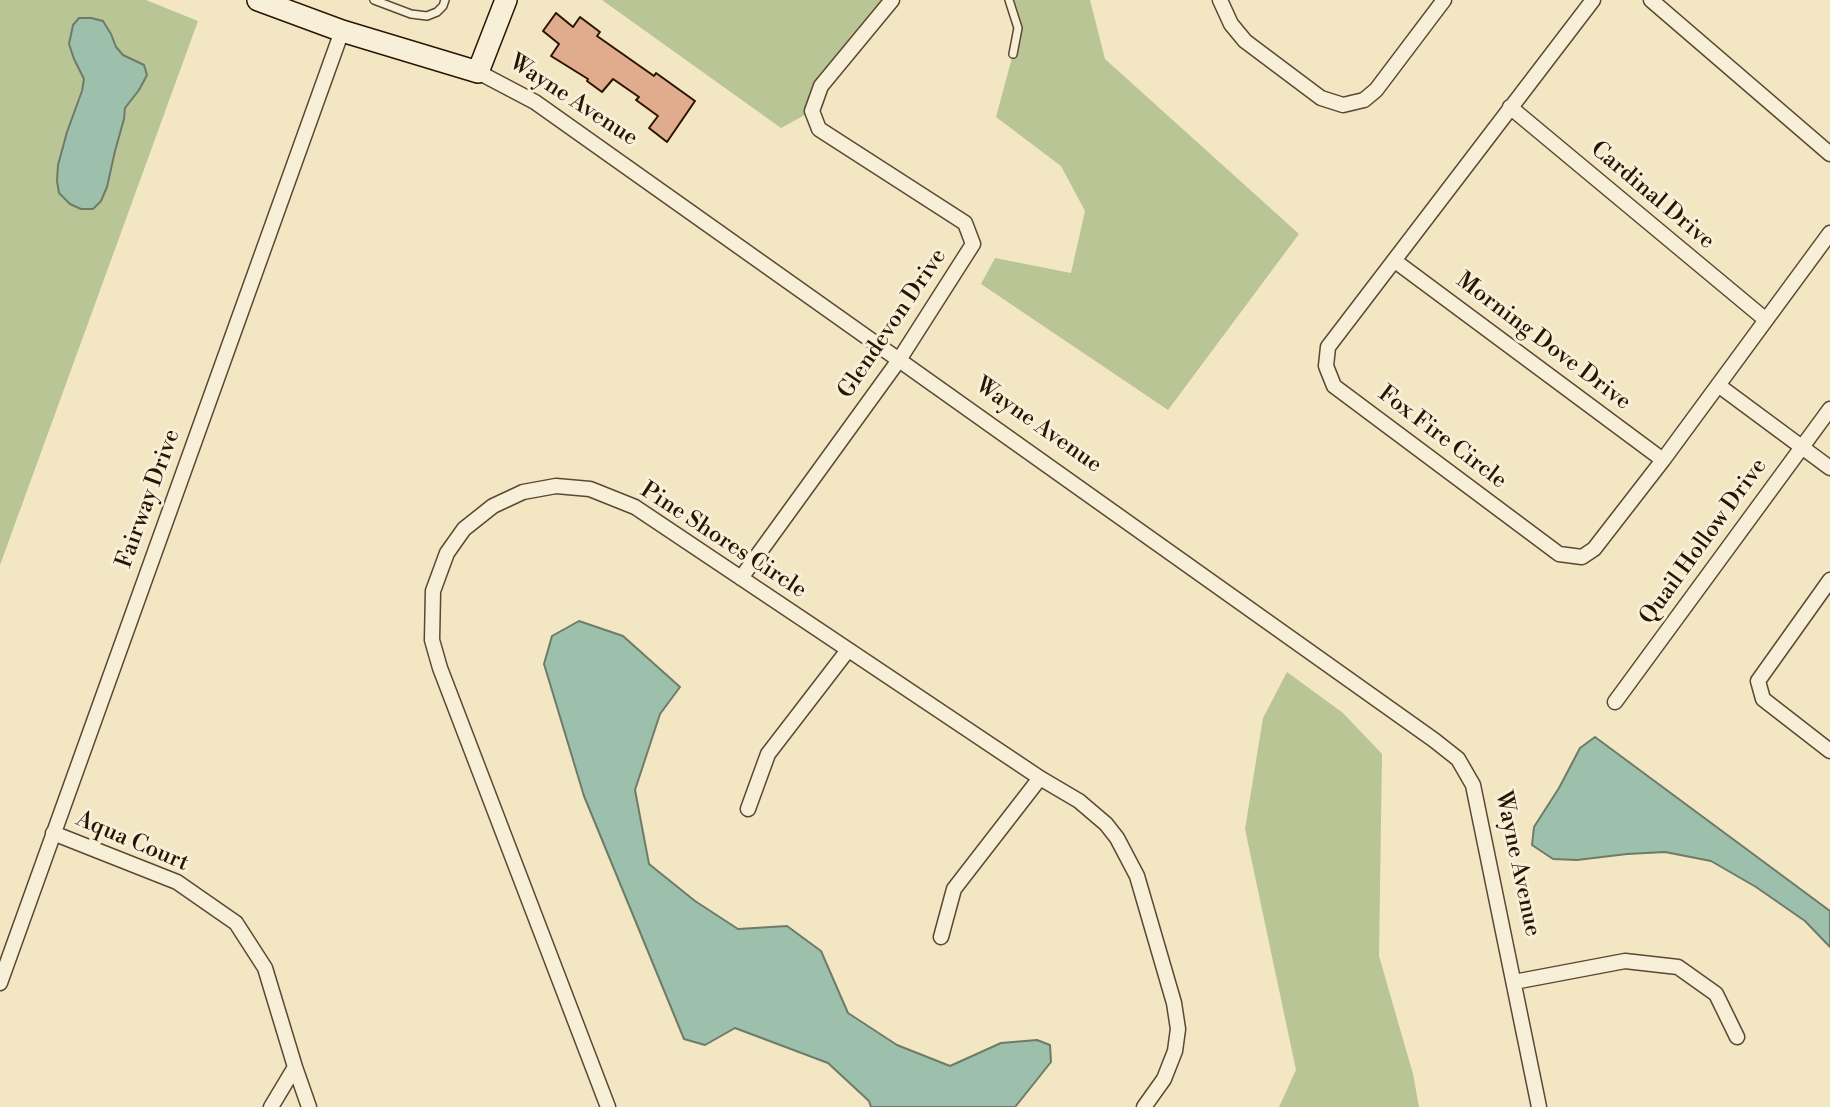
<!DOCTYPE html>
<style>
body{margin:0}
canvas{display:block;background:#f3e6c2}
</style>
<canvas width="1830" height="1107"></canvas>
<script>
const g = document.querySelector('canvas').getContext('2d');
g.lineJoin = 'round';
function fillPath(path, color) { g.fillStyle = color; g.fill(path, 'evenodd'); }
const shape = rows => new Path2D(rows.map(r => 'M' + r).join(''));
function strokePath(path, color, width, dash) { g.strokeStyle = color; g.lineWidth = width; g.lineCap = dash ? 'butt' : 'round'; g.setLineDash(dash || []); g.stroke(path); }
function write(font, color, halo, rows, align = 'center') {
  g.font = font + ' "Libre Bodoni",serif'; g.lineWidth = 6; g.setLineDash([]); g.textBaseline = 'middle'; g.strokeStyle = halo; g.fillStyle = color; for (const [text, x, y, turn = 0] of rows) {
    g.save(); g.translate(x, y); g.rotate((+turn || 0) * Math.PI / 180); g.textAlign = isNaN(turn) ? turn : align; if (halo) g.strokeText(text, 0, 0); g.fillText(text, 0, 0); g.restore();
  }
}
const green = shape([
 [0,0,146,0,198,21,0,565],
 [602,0,892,0,821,86,812,111,781,128],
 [1009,0,1090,0,1105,59,1299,234,1168,410,981,284,995,258,1071,273,1085,211,1061,166,996,117,1013,54,1018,28],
 [1287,672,1343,713,1382,754,1379,956,1413,1074,1419,1107,1279,1107,1296,1070,1245,829,1263,718]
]);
const water = shape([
 [79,18,91,18,103,21,111,34,116,47,123,55,144,65,147,75,139,90,125,108,124,119,115,151,107,187,101,201,93,209,81,209,70,204,59,193,57,181,58,165,67,132,82,91,84,79,74,59,69,44,73,25,79,18],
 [579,621,623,636,680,687,660,714,635,790,649,864,695,901,738,929,787,926,821,951,848,1013,897,1045,950,1066,1001,1043,1037,1040,1050,1045,1051,1062,1015,1107,871,1107,869,1101,828,1063,735,1028,705,1045,684,1039,584,796,544,664,552,636,579,621],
 [1595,737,1830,911,1830,947,1805,921,1756,887,1711,861,1665,852,1627,854,1577,860,1553,859,1532,845,1534,827,1559,788,1580,748,1595,737]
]);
const building = shape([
 [556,13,573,27,580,17,600,32,597,36,654,76,656,73,695,101,667,142,649,128,658,116,636,100,639,97,613,79,602,92,587,81,588,79,551,56,559,44,543,31,556,13]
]);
const lane = shape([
 [374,0,411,14,427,16,437,12,443,6,445,0],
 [1009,0,1018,28,1013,54]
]);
const street = shape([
 [1220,0,1231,24,1245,41,1321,98,1343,105,1364,100,1376,90,1444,0],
 [1593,0,1328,347,1326,366,1334,386,1559,554,1582,557,1594,549,1663,460,1830,233],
 [1651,0,1830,154],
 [478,72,535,102,899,360,1434,740,1458,759,1473,785,1539,1107],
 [1510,107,1766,320],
 [1395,261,1663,460],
 [1718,385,1830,468],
 [741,578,899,360,973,244,965,223,819,129,812,111,821,86,892,0],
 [1830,580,1758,681,1763,699,1830,751],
 [1615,702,1830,409],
 [748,809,768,754,848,650],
 [53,833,177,882,236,923,265,968,295,1067],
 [941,937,954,889,1040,778],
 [1514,982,1625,961,1678,967,1716,994,1737,1037],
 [0,983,342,31],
 [271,1107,295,1067,309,1107],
 [608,1107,440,668,432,640,433,591,447,553,464,529,493,506,523,492,556,486,590,489,635,507,1040,778,1079,801,1106,824,1117,838,1137,876,1174,1003,1178,1029,1175,1051,1164,1079,1144,1107]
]);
const secondary = shape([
 [258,0,342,31,478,72,506,0]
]);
const streetNames = [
 ["Wayne Avenue",573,101,33],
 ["Cardinal Drive",1652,196,40],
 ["Glendevon Drive",893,324,-56],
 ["Morning Dove Drive",1543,342,37],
 ["Wayne Avenue",1038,426,35],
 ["Fox Fire Circle",1442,438,37],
 ["Fairway Drive",149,499,-70],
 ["Pine Shores Circle",723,541,33],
 ["Quail Hollow Drive",1704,542,-54],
 ["Aqua Court",132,842,23],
 ["Wayne Avenue",1517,864,78]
];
fillPath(green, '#b9c594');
fillPath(water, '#9dc0ad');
strokePath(water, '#6f7b69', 2);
fillPath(building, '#e1ab8e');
strokePath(building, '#291402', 2);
strokePath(lane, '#5c4832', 10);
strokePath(street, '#5c4832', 17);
strokePath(secondary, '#291402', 24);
strokePath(lane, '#f7efd7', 7);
strokePath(street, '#f7efd7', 14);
strokePath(secondary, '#f7efd7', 21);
write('23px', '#291402', '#f7efd7', streetNames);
</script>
